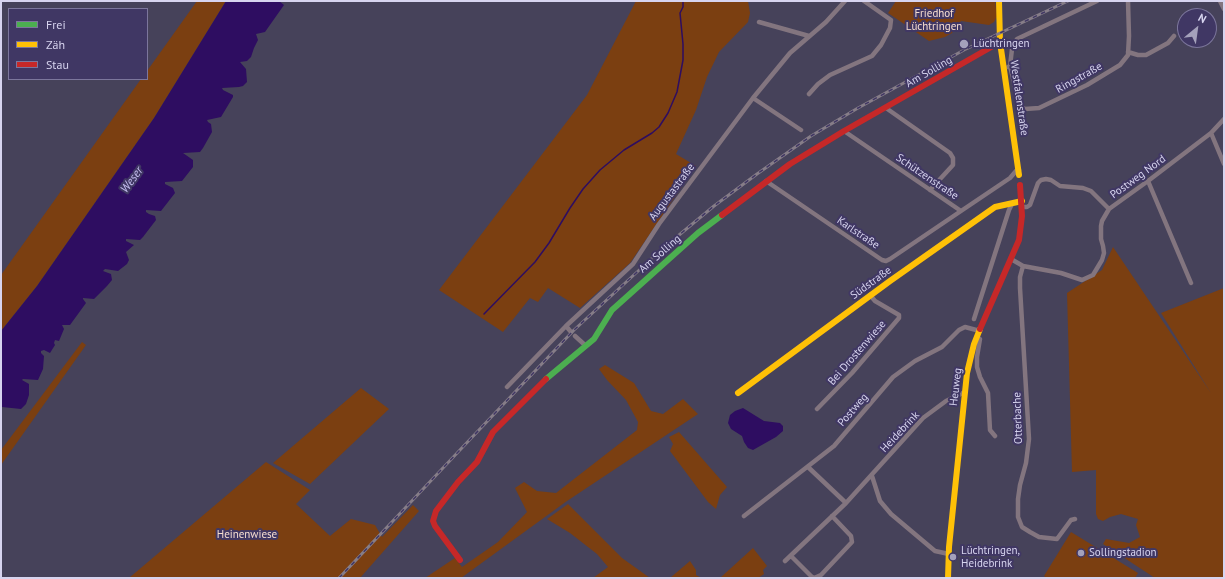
<!DOCTYPE html>
<meta charset="utf-8">
<style>
body{margin:0}
#map{position:relative;width:1225px;height:579px;overflow:hidden;background:#46425a;font-family:"PT Sans",sans-serif}
canvas{display:block}
.frame{position:absolute;inset:0;border:2px solid #d7d4ef;pointer-events:none}
.legend{position:absolute;left:8px;top:8px;width:140px;height:72px;box-sizing:border-box;background:#403764;border:1px solid #7c769c;margin:0;padding:5px 7px;list-style:none;font-size:12px;color:#d7d4ef}
.legend li{display:flex;align-items:center;gap:8px;height:20px}
.legend b{width:20px;border:1px solid #7c769c}
.north{position:absolute;left:1177px;top:8px;width:40px;height:40px;box-sizing:border-box;background:#403764;border:1px solid #7c769c;border-radius:50%;rotate:29deg;font-size:11px;font-weight:700;line-height:16px;text-align:center;color:#d7d4ef}
.north::after{content:'';display:block;margin:auto;width:14px;height:18px;background:#a4a1bb;clip-path:polygon(50% 0,100% 100%,50% 72%,0 100%)}
</style>
<div id="map">
<canvas width="1225" height="579"></canvas>
<div class="frame"></div>
<ul class="legend">
<li><b style="height:5px;background:#4caf50"></b>Frei</li>
<li><b style="height:5px;background:#ffc107"></b>Zäh</li>
<li><b style="height:5px;background:#c62828"></b>Stau</li>
</ul>
<div class="north">N</div>
</div>
<script>
const g = document.querySelector('canvas').getContext('2d');
g.lineJoin = 'round';
function fillPath(path, color) { g.fillStyle = color; g.fill(path, 'evenodd'); }
const shape = rows => new Path2D(rows.map(r => 'M' + r).join(''));
function strokePath(path, color, width, dash) { g.strokeStyle = color; g.lineWidth = width; g.lineCap = dash ? 'butt' : 'round'; g.setLineDash(dash || []); g.stroke(path); }
function write(font, color, halo, rows, align = 'center') {
  g.font = font + ' "PT Sans",sans-serif'; g.lineWidth = 4; g.setLineDash([]); g.textBaseline = 'middle'; g.strokeStyle = halo; g.fillStyle = color; for (const [text, x, y, turn = 0] of rows) {
    g.save(); g.translate(x, y); g.rotate((+turn || 0) * Math.PI / 180); g.textAlign = isNaN(turn) ? turn : align; if (halo) g.strokeText(text, 0, 0); g.fillText(text, 0, 0); g.restore();
  }
}
const green = shape([
 [197,1,226,1,154,118,37,286,1,331,1,275,141,79,147,79,147,71],
 [636,1,748,1,750,13,748,22,719,52,707,77,696,110,676,154,696,166,630,263,580,308,548,288,538,302,530,298,503,332,439,290,587,95],
 [896,1,995,1,997,16,994,22,989,25,961,21,952,33,945,37,929,41,888,13],
 [1113,247,1211,393,1161,313,1224,288,1224,578,1155,578,1103,544,1106,539,1129,543,1140,537,1136,525,1138,519,1121,514,1110,517,1103,521,1098,519,1096,514,1096,470,1072,472,1067,293,1102,270],
 [82,342,86,345,1,465,1,450],
 [605,365,634,383,651,411,663,414,683,399,698,414,567,501,461,578,425,578,455,558,462,567,498,542,527,512,515,488,524,482,537,491,556,493,637,430,638,422,626,400,607,380,599,369],
 [361,388,389,409,310,484,273,463],
 [679,432,727,487,720,495,716,509,708,502,670,451,673,444,669,437],
 [266,462,310,490,296,504,330,536,351,519,375,525,382,537,413,505,419,511,360,578,129,578],
 [568,504,622,558,650,578,593,578,608,567,597,554,570,533,547,519],
 [1071,532,1138,573,1135,578,1047,578,1044,576],
 [753,548,767,566,763,570,764,574,758,578,720,578],
 [690,561,696,570,696,575,701,578,670,578]
]);
const water = shape([
 [226,1,279,1,284,5,265,32,256,34,258,40,254,48,251,57,247,61,240,62,246,69,247,82,243,86,239,87,222,88,223,90,233,95,233,97,221,117,207,120,208,122,211,124,212,132,203,148,200,152,183,153,193,160,193,167,182,181,165,182,165,184,173,188,175,193,161,211,146,210,146,212,149,214,155,216,156,220,143,237,140,240,126,239,126,241,134,245,126,252,129,260,127,264,118,271,105,269,103,271,111,274,112,280,107,286,94,299,83,298,83,299,86,303,70,325,62,325,64,329,59,341,55,340,54,343,55,345,50,353,44,350,41,351,41,353,44,356,43,369,38,380,23,379,22,380,29,384,29,395,26,404,21,409,2,407,1,408,1,331,37,286,154,118],
 [743,408,764,421,780,423,783,426,783,431,776,437,753,450,748,448,744,442,742,436,731,429,728,423,730,415,735,411]
]);
const stream = shape([
 [484,314,535,262,549,243,570,208,583,189,600,170,624,150,652,133,659,127,668,113,677,92,683,60,683,44,680,13,683,7,683,1]
]);
const street = shape([
 [1220,1,1224,9],
 [759,22,809,36],
 [1128,52,1138,55,1146,55,1168,43,1174,36],
 [1010,66,1017,95,1022,107,1025,109,1039,108,1087,85,1120,65,1128,55,1129,36,1128,1],
 [1008,67,1010,66,1012,49,1017,39,1097,1],
 [809,94,818,84,830,75,872,56,881,45,890,28,891,20,864,1],
 [753,98,801,130],
 [886,108,950,153,953,158,953,165,930,190],
 [844,131,961,211],
 [1211,133,1224,164],
 [766,181,882,260,886,261,890,259,961,211,1010,178,1016,171,1019,170],
 [1148,181,1191,283],
 [1022,207,1027,207,1030,205,1038,183,1041,180,1046,179,1051,180,1060,186,1083,188,1091,191,1109,209],
 [1011,259,1023,266,1061,273,1082,280,1093,275,1102,260,1104,253,1103,246,1101,239,1101,226,1102,221,1109,209,1148,181,1211,133,1224,119],
 [1023,266,1020,277,1020,288,1029,439,1026,463,1020,485,1018,499,1018,517,1022,527,1030,532,1039,537,1057,539,1071,520,1075,519],
 [974,319,1009,210,1012,204],
 [566,326,571,332],
 [575,336,586,346],
 [977,337,980,339,977,357,977,367,980,377,988,393,990,430,995,436],
 [507,387,566,326,633,264,659,224,753,98,790,53,826,22,845,1],
 [817,409,852,373,899,318,899,315,875,301,870,295],
 [808,467,846,503],
 [872,476,880,501,891,514,935,551,949,554],
 [744,516,834,446,893,377,915,361,942,347,959,330,965,327,980,331],
 [791,556,811,576,814,578,821,575,852,542,851,536,832,516],
 [785,561,846,503,923,418,946,401,965,392]
]);
const fast = shape([
 [546,379,594,339,612,310,698,233,722,215]
]);
const slow = shape([
 [999,1,1000,42,1019,175],
 [738,393,890,281,995,207,1022,201],
 [948,578,949,547,967,373,974,344,980,329]
]);
const jam = shape([
 [722,215,790,164,844,131,1000,42],
 [980,329,1019,240,1022,216,1020,185],
 [460,560,435,526,433,521,436,511,458,482,477,462,493,432,546,379]
]);
const rail = shape([
 [339,578,459,451,574,330,661,250,714,206,757,174,811,136,858,108,964,50,1068,1]
]);
const markers = [
 [964,44,5,"#a4a1bb"],
 [1081,553,4,"#a4a1bb"],
 [953,557,4,"#a4a1bb"]
];
const parkNames = [
 ["Friedhof",934,14],
 ["Lüchtringen",934,27],
 ["Heinenwiese",247,535]
];
const poiNames = [
 ["Lüchtringen",973,44],
 ["Lüchtringen,",961,551],
 ["Heidebrink",961,564],
 ["Sollingstadion",1089,553]
];
const streetNames = [
 ["Am Solling",929,72,-30],
 ["Ringstraße",1079,78,-29],
 ["Westfalenstraße",1019,98,82],
 ["Schützenstraße",927,177,34],
 ["Postweg Nord",1138,177,-36],
 ["Augustastraße",672,192,-53],
 ["Karlstraße",858,233,34],
 ["Am Solling",660,254,-41],
 ["Südstraße",871,283,-36],
 ["Bei Drostenwiese",857,353,-49],
 ["Heuweg",956,387,-83],
 ["Postweg",853,410,-49],
 ["Otterbache",1018,418,-92],
 ["Heidebrink",900,432,-47]
];
const waterNames = [
 ["Weser",132,180,-54]
];
fillPath(green, '#7b3f11');
fillPath(water, '#2e0d61');
strokePath(stream, '#2e0d61', 1.5);
strokePath(street, '#83757f', 4.5);
strokePath(fast, '#4caf50', 6);
strokePath(slow, '#ffc107', 6);
strokePath(jam, '#c62828', 6);
strokePath(rail, '#867d88', 3);
strokePath(rail, '#403764', 1.5, [4.5]);
for (const [x, y, r, color] of markers) { const dot = new Path2D(); dot.arc(x, y, r, 0, 2 * Math.PI); g.fillStyle = color; g.fill(dot); strokePath(dot, '#403764', 1.5); }
write('11px', '#f6ddcf', '#403764', parkNames);
write('11px', '#d7d4ef', '#403764', poiNames, 'left');
write('11px', '#d7d4ef', '#403764', streetNames);
write('italic 12px', '#c6bff0', '#403764', waterNames);
</script>
